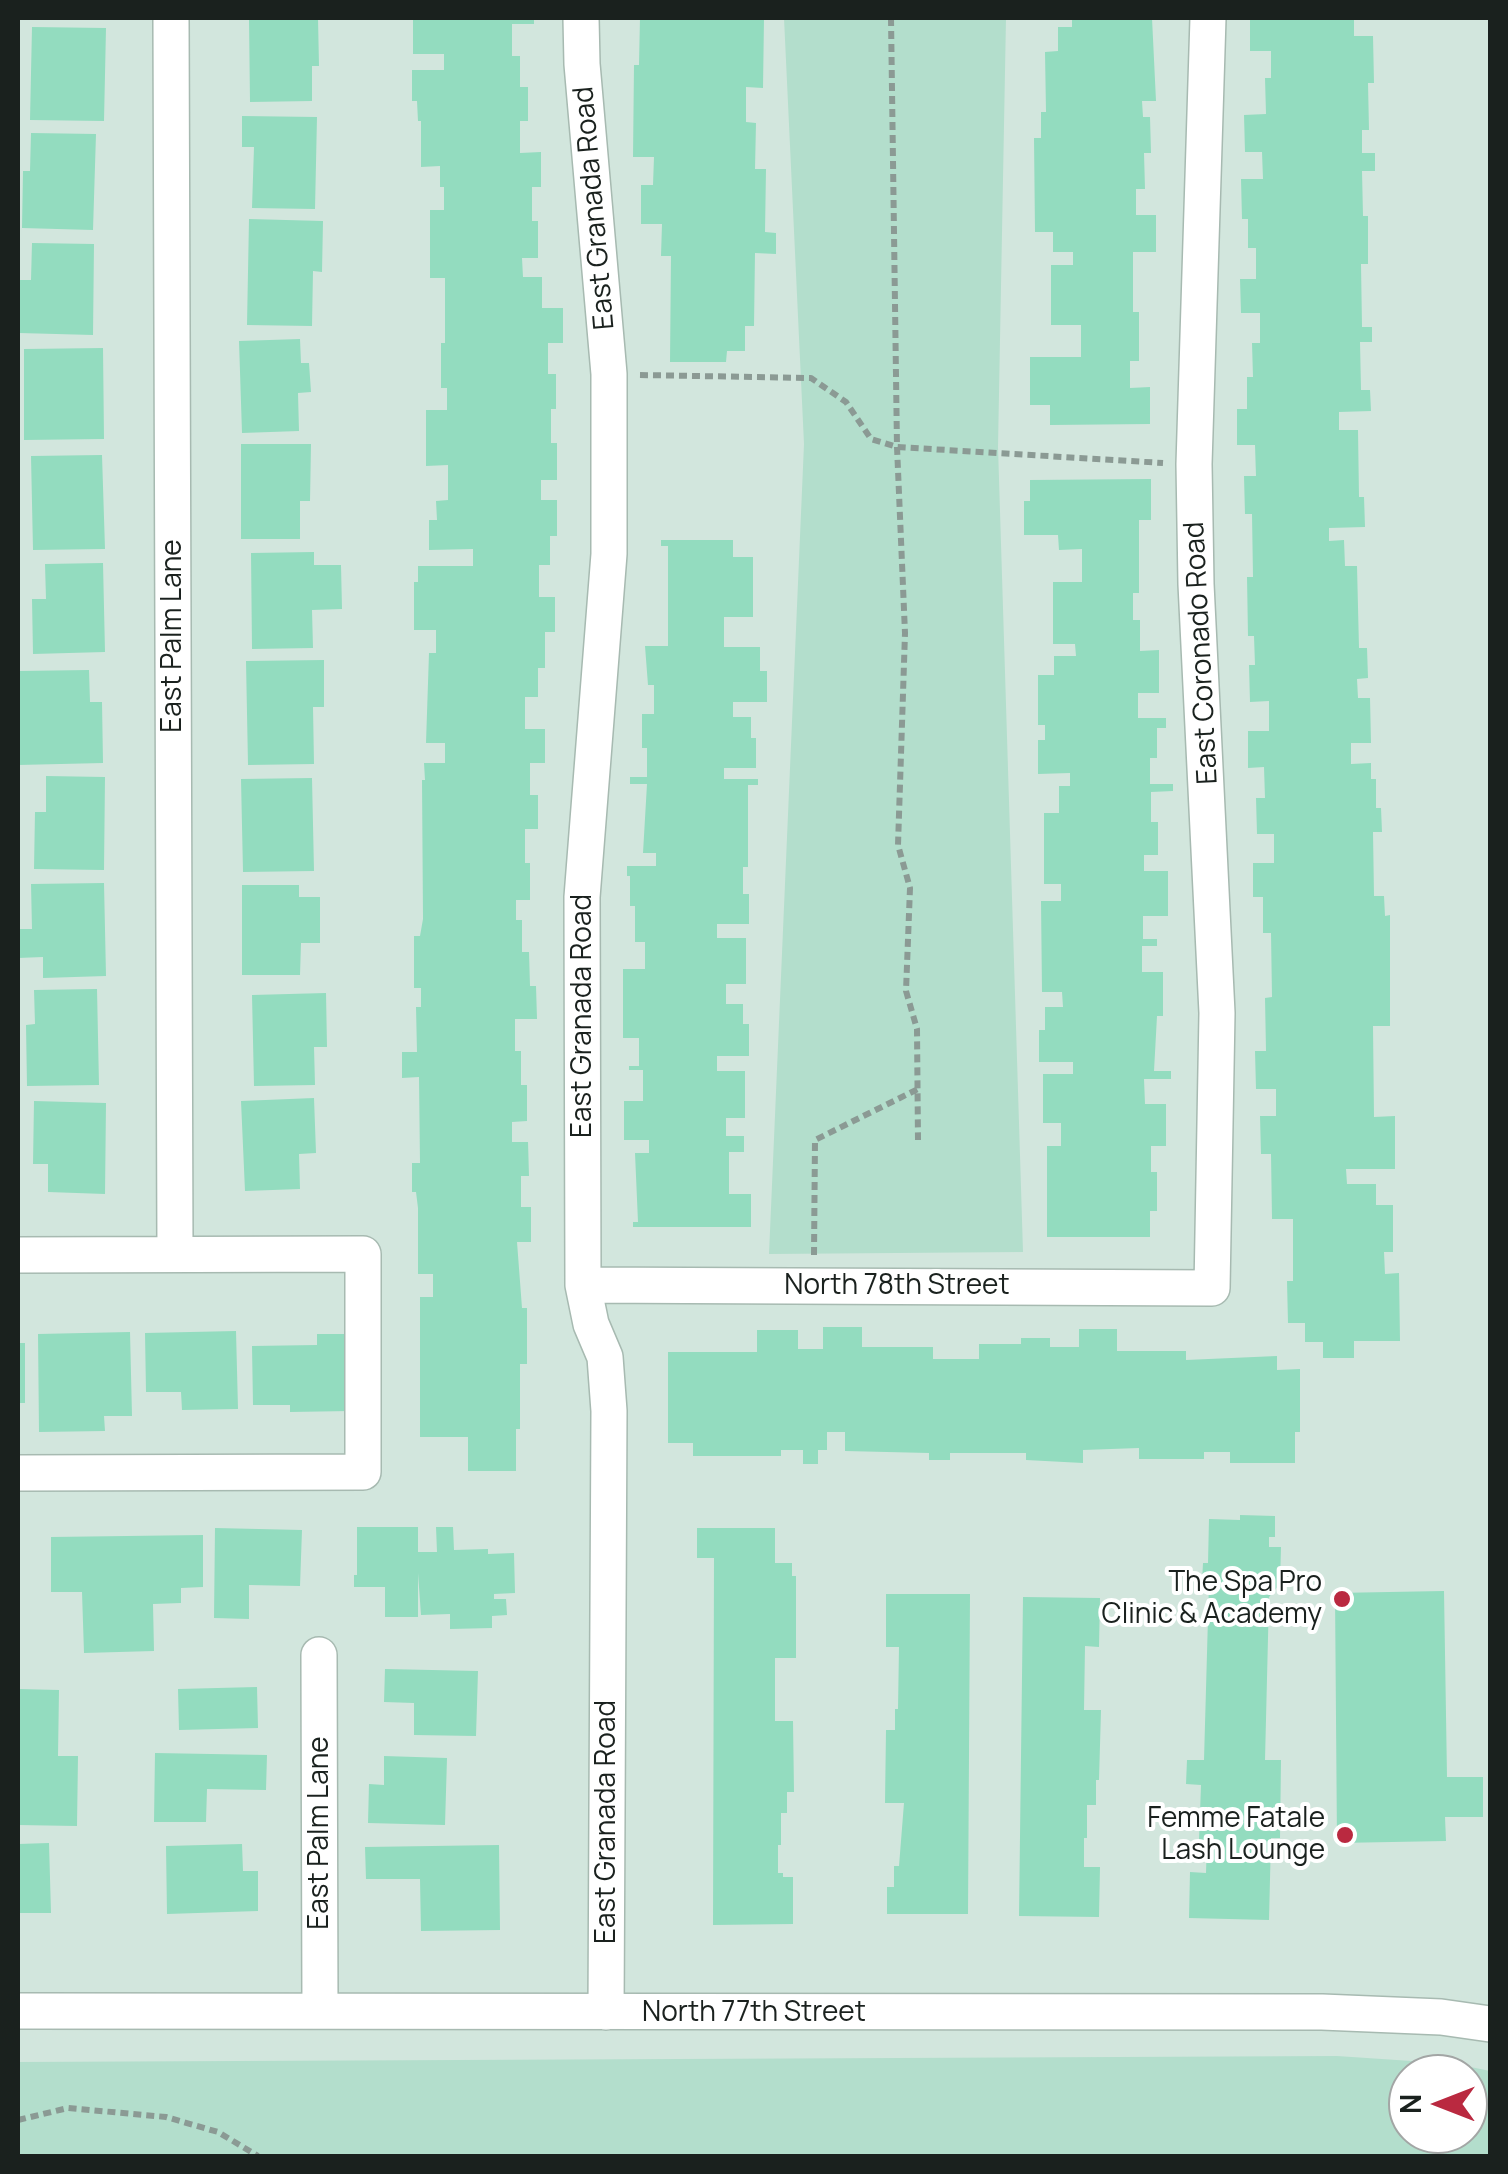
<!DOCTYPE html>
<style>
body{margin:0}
#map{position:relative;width:1508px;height:2174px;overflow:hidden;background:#d2e6dd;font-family:Manrope,sans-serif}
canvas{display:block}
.frame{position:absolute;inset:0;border:20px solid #1a211e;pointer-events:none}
.north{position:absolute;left:1388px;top:2054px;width:100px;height:100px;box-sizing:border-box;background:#fff;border:2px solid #a3a6a5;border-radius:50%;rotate:270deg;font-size:28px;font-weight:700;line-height:40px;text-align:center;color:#1a211e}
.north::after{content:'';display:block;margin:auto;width:35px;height:45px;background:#ba2940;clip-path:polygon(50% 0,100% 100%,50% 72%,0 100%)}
</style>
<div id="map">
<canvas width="1508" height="2174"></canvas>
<div class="frame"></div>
<div class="north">N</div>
</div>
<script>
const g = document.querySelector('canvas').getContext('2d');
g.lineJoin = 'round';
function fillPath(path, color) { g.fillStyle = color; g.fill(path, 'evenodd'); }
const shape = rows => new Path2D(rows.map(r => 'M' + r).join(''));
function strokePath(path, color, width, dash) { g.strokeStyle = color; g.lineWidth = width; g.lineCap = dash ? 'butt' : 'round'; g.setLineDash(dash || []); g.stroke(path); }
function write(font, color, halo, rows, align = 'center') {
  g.font = font + ' Manrope,sans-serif'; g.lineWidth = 8; g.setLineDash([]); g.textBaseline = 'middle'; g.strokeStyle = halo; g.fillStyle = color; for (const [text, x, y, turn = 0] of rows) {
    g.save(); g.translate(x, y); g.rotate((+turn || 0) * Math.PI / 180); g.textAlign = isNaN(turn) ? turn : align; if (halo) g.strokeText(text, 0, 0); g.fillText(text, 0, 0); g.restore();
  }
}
const green = shape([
 [784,18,1006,18,998,447,1023,1252,769,1254,804,444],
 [1337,2056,1456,2064,1490,2071,1490,2156,18,2156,18,2062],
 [1408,2074,1468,2074,1468,2134,1408,2134]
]);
const building = shape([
 [249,18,318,18,319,66,312,66,312,101,250,102],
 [413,18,534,18,534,24,512,24,512,56,520,56,520,87,528,87,528,121,520,121,520,153,541,152,541,187,532,187,532,221,538,221,538,258,522,258,523,277,542,277,542,308,563,308,563,343,548,343,548,374,556,374,556,409,551,409,551,443,557,443,557,480,541,480,541,500,557,500,557,536,550,536,550,565,539,565,539,597,555,597,555,632,545,632,545,668,538,668,538,697,525,697,525,729,545,729,545,763,530,763,530,795,538,795,538,829,525,829,525,863,530,863,530,900,516,900,516,920,522,920,522,952,529,952,530,986,536,986,537,1019,515,1019,515,1051,521,1051,521,1085,527,1085,527,1121,512,1122,512,1142,528,1142,529,1176,521,1176,521,1207,531,1207,531,1242,517,1242,522,1308,527,1308,527,1364,520,1364,520,1429,516,1429,516,1471,468,1471,468,1437,420,1437,420,1297,433,1297,433,1274,418,1274,418,1208,416,1192,412,1192,412,1163,420,1163,419,1077,402,1078,402,1052,417,1052,416,1007,421,1007,421,988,414,988,414,936,420,936,423,919,422,780,425,780,424,763,445,763,445,743,426,743,429,653,436,653,436,630,414,630,414,582,418,582,418,566,473,566,473,549,429,550,429,520,437,520,436,501,448,500,448,465,426,466,426,410,447,410,447,388,441,388,441,343,445,343,445,278,430,278,430,210,444,210,444,187,440,187,440,166,421,167,421,121,418,121,417,101,412,101,412,70,444,70,444,54,413,54],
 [640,18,764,18,763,88,746,87,746,122,756,123,755,169,766,169,765,232,776,233,776,254,755,253,754,326,745,326,745,351,727,351,726,362,670,362,671,256,661,256,662,224,641,224,641,185,653,185,654,157,633,157,634,65,639,65],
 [1072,18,1152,18,1156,101,1142,101,1143,117,1150,117,1151,153,1144,153,1145,189,1136,189,1136,215,1156,215,1156,252,1133,252,1133,312,1139,312,1139,361,1130,361,1130,388,1150,387,1150,424,1050,425,1050,405,1030,405,1030,357,1081,357,1081,325,1051,325,1051,265,1073,265,1073,252,1053,252,1053,232,1035,232,1034,138,1041,138,1041,112,1046,112,1045,52,1058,51,1058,27,1072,27],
 [1250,18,1354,18,1354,36,1373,36,1374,83,1368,83,1369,130,1362,130,1362,153,1375,153,1375,171,1362,171,1363,216,1368,216,1368,264,1361,264,1362,327,1372,327,1372,342,1360,342,1361,390,1370,390,1371,411,1339,412,1339,430,1358,430,1359,497,1364,497,1365,527,1329,528,1329,541,1344,540,1345,566,1357,566,1359,648,1367,648,1368,678,1357,679,1358,698,1370,698,1371,743,1351,743,1351,764,1371,763,1371,779,1376,779,1376,808,1381,808,1382,832,1373,832,1374,896,1384,896,1385,916,1390,915,1390,1026,1373,1026,1374,1117,1395,1116,1395,1169,1346,1169,1347,1184,1376,1184,1376,1205,1393,1205,1393,1252,1384,1252,1385,1274,1399,1273,1400,1341,1354,1341,1354,1358,1323,1358,1323,1342,1305,1342,1305,1323,1288,1323,1287,1281,1293,1281,1293,1219,1272,1219,1271,1154,1261,1154,1260,1116,1276,1116,1276,1089,1256,1089,1255,1051,1266,1051,1265,998,1272,997,1271,933,1263,933,1263,897,1253,897,1253,863,1274,863,1274,834,1257,834,1256,798,1265,798,1264,767,1248,768,1248,731,1269,731,1269,701,1250,702,1249,665,1255,665,1254,636,1248,636,1247,577,1253,577,1252,514,1245,514,1244,476,1256,476,1255,445,1237,445,1237,409,1247,409,1247,377,1253,377,1252,343,1260,343,1260,313,1241,313,1240,279,1256,279,1256,248,1248,248,1248,219,1242,219,1241,179,1263,179,1262,152,1245,152,1244,115,1266,114,1265,78,1271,78,1271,51,1250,51],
 [32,27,106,28,104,121,30,120],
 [242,116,317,117,315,209,252,208,254,147,242,147],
 [31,133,96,134,93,230,22,228,23,171,30,171],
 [249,219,323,221,322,272,313,271,312,326,247,325],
 [32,243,94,244,93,335,19,333,20,280,31,280],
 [300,339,301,363,309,363,311,392,298,393,299,431,242,433,239,341],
 [103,348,104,439,24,440,24,349],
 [241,444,311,444,310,501,300,501,300,539,241,539],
 [102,455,105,549,33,550,31,456],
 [1151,479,1151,520,1139,520,1139,593,1133,593,1133,620,1140,620,1140,651,1159,650,1159,693,1138,693,1138,718,1166,718,1166,728,1157,728,1157,758,1150,758,1150,784,1173,784,1173,791,1151,792,1151,822,1158,822,1158,855,1144,855,1144,871,1168,871,1168,916,1143,916,1143,939,1157,939,1157,946,1142,946,1142,972,1163,972,1163,1016,1157,1016,1154,1071,1171,1071,1171,1079,1144,1079,1145,1104,1166,1104,1166,1146,1151,1146,1151,1172,1157,1172,1157,1211,1150,1211,1150,1237,1047,1237,1047,1146,1061,1146,1061,1123,1043,1123,1043,1074,1073,1074,1073,1062,1039,1062,1039,1030,1045,1030,1045,1007,1063,1007,1062,992,1042,992,1041,901,1061,901,1061,884,1044,884,1044,813,1059,813,1059,786,1070,786,1070,773,1038,774,1038,740,1045,740,1045,725,1038,725,1038,675,1054,675,1054,656,1076,656,1075,644,1053,644,1053,582,1082,582,1082,549,1059,550,1058,535,1024,535,1024,501,1030,501,1030,480],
 [661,540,733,540,733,557,753,557,753,617,724,617,724,647,760,647,760,671,767,671,767,702,733,702,733,717,751,717,751,738,756,738,756,768,724,768,724,779,758,779,758,785,748,785,748,867,743,867,743,894,749,894,749,924,717,924,717,938,746,938,746,984,726,984,726,1004,743,1004,743,1024,749,1024,749,1056,717,1056,717,1071,745,1071,745,1118,726,1118,726,1136,744,1136,744,1152,729,1152,729,1194,751,1194,751,1227,633,1227,633,1222,638,1222,635,1153,649,1153,649,1140,624,1140,624,1101,643,1101,643,1070,629,1070,629,1066,639,1066,639,1038,623,1038,623,969,645,969,645,942,635,942,635,906,630,906,630,876,627,876,627,866,656,866,656,853,643,853,647,784,630,784,630,777,647,777,647,748,642,748,642,714,654,714,654,685,648,685,645,646,668,646,668,546,661,546],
 [314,552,314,565,341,565,342,609,312,610,313,648,252,649,251,553],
 [103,563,105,652,33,654,32,599,46,599,45,564],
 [324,660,324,707,313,707,314,764,248,765,246,661],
 [89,670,90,702,102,702,103,763,18,765,18,671],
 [46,776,105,777,104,870,34,869,35,812,46,812],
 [312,778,314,871,243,872,241,779],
 [104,883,106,976,43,978,43,957,18,958,18,929,32,929,31,884],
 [242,885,299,885,299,897,320,897,320,943,301,943,300,975,242,975],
 [97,989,99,1085,27,1086,26,1025,35,1024,34,990],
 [326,993,327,1047,314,1047,315,1085,254,1086,252,995],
 [314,1098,316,1153,299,1154,300,1189,245,1191,241,1101],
 [34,1101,106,1103,105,1194,48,1192,48,1164,33,1164],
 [823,1327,862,1327,862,1347,933,1347,933,1359,979,1359,979,1344,1021,1344,1021,1338,1050,1338,1050,1347,1079,1347,1079,1329,1117,1329,1117,1351,1186,1351,1186,1360,1277,1356,1277,1370,1300,1369,1300,1432,1295,1432,1295,1463,1230,1463,1230,1452,1204,1452,1204,1459,1139,1459,1139,1448,1083,1450,1083,1463,1026,1460,1026,1453,950,1453,950,1460,929,1460,929,1453,845,1451,845,1432,827,1432,827,1450,818,1450,818,1464,803,1464,803,1450,781,1450,781,1456,693,1456,693,1443,668,1443,668,1352,757,1352,757,1330,798,1330,798,1349,823,1349],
 [236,1331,238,1409,182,1410,181,1392,146,1392,145,1333],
 [130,1332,132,1416,104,1416,105,1431,39,1432,38,1334],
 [317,1334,348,1334,350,1411,290,1412,290,1405,253,1405,252,1346,317,1345],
 [18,1343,25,1343,25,1403,18,1403],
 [1240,1515,1275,1516,1275,1537,1269,1537,1269,1547,1281,1547,1280,1584,1269,1597,1265,1760,1281,1760,1280,1838,1271,1838,1269,1920,1189,1918,1190,1872,1206,1873,1207,1840,1199,1840,1201,1785,1186,1784,1187,1760,1204,1760,1209,1582,1202,1582,1203,1563,1208,1563,1209,1519,1240,1520],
 [357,1527,418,1527,418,1552,437,1552,436,1527,453,1527,454,1550,488,1549,488,1554,514,1553,515,1593,494,1594,494,1599,506,1599,507,1615,492,1616,492,1628,450,1629,450,1614,421,1615,418,1573,418,1617,385,1617,385,1587,354,1587,354,1575,357,1575],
 [215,1528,302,1530,300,1586,249,1585,249,1619,214,1618],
 [697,1528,775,1528,775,1563,792,1563,792,1576,796,1576,796,1658,775,1658,775,1721,793,1721,794,1792,787,1792,787,1813,781,1813,781,1845,778,1845,778,1873,783,1873,783,1877,793,1877,793,1924,713,1925,714,1558,697,1558],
 [203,1535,203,1587,181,1588,181,1603,153,1604,154,1651,84,1653,82,1592,51,1592,51,1537],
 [1444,1591,1447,1777,1483,1777,1483,1817,1445,1817,1446,1841,1337,1843,1335,1593],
 [886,1594,970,1594,968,1914,887,1914,887,1887,894,1887,894,1866,899,1866,904,1803,885,1803,886,1730,895,1730,895,1709,898,1709,899,1647,886,1647],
 [1023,1597,1100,1598,1099,1647,1085,1646,1084,1710,1101,1710,1099,1780,1096,1780,1096,1805,1087,1805,1087,1838,1084,1838,1084,1867,1100,1867,1099,1917,1019,1916],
 [385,1669,478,1671,476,1736,414,1735,414,1703,384,1702],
 [257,1687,258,1728,179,1730,178,1689],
 [18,1689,59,1690,58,1756,78,1756,77,1826,18,1825],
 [155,1753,267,1755,266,1790,207,1789,206,1822,154,1822],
 [384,1756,447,1758,445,1825,368,1823,369,1784,384,1785],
 [49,1843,51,1913,18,1913,18,1844],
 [242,1844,243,1871,258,1871,258,1911,167,1914,166,1846],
 [499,1845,500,1930,421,1931,420,1879,366,1879,365,1847]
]);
const path = shape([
 [891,18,897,447,905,633,898,845,910,888,906,991,917,1029,918,1140],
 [640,375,811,378,846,402,871,439,897,447,1163,463],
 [814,1255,815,1140,918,1089],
 [18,2120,68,2108,166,2117,218,2132,258,2156]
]);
const minor = shape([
 [171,18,175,1254],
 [581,18,582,64,609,374,609,554,582,897,583,1285,591,1324,605,1357,609,1411,606,2012],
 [18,1255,363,1254,363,1472,18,1473],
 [583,1285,1212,1288,1217,1013,1196,584,1194,464,1208,18],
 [319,1655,320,2011],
 [18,2011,1322,2012,1441,2017,1490,2024]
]);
const markers = [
 [1342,1599,10,"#ba2940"],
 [1345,1835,10,"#ba2940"]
];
const streetNames = [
 ["East Granada Road",595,208,-95],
 ["East Palm Lane",173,636,-90],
 ["East Coronado Road",1202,653,-93],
 ["East Granada Road",583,1016,-90],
 ["North 78th Street",897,1286],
 ["East Granada Road",607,1822,-90],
 ["East Palm Lane",320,1833,-90],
 ["North 77th Street",754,2013]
];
const poiNames = [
 ["The Spa Pro",1322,1583],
 ["Clinic & Academy",1322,1615],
 ["Femme Fatale",1325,1819],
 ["Lash Lounge",1325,1851]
];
fillPath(green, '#b3decc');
fillPath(building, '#93dcbf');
strokePath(minor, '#a7bab1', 38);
strokePath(path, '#8b9a94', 6, [8, 5]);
strokePath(minor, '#fff', 35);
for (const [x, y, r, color] of markers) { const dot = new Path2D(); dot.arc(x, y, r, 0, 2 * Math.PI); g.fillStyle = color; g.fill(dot); strokePath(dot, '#fff', 4); }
write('28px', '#1a211e', '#fff', streetNames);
write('28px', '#1a211e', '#fff', poiNames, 'right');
</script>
